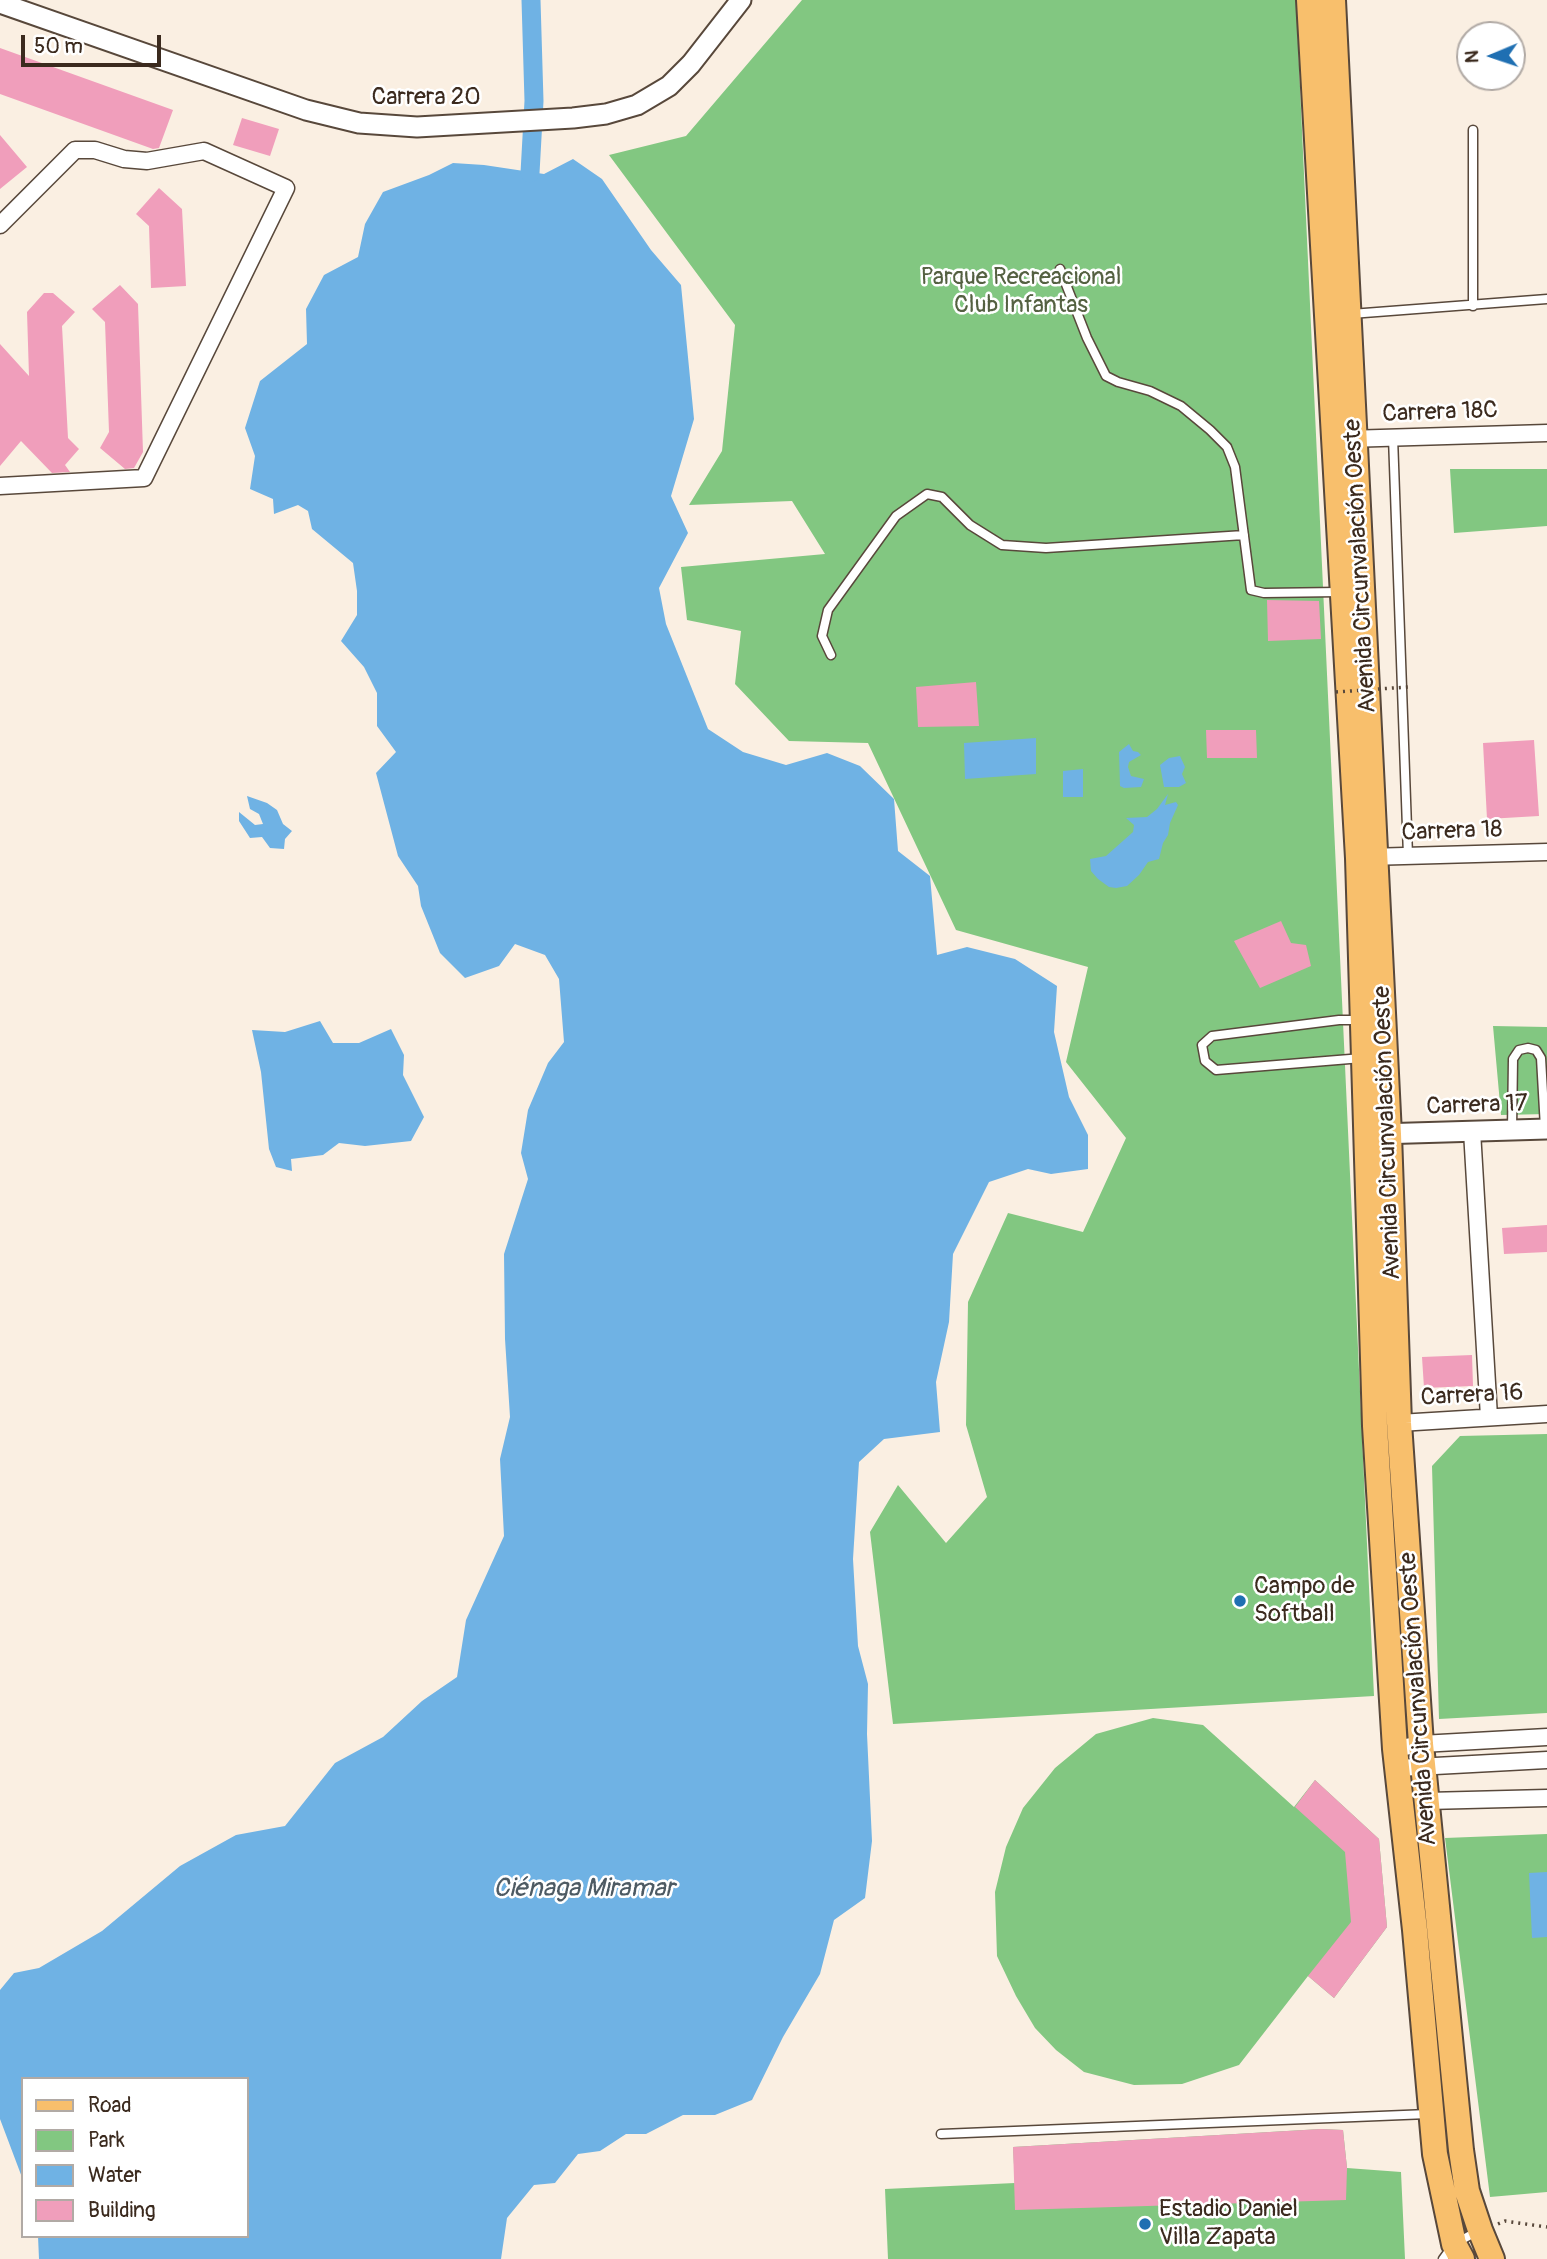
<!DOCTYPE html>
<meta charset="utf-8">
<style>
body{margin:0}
#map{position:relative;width:1547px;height:2259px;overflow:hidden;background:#faefe2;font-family:Pangolin,sans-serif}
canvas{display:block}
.legend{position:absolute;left:21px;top:2077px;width:228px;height:161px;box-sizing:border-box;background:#fff;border:2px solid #b1aaa5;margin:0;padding:9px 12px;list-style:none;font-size:21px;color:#3b2a1e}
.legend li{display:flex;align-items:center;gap:14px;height:35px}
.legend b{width:35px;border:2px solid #b1aaa5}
.north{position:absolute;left:1456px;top:21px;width:70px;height:70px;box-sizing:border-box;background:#fff;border:2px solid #b1aaa5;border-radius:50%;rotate:268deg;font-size:19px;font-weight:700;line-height:28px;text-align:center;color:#3b2a1e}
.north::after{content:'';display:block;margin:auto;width:24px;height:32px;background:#1f6fb2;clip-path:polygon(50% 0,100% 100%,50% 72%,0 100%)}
.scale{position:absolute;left:21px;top:35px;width:140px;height:32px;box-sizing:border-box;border:4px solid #3b2a1e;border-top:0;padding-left:9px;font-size:21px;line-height:24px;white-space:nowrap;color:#3b2a1e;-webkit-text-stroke:5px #fff;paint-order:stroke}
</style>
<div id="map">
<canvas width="1547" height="2259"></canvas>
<ul class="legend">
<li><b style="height:9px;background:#f8bf6c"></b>Road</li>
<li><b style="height:19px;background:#82c781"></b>Park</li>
<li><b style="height:19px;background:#6fb2e4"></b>Water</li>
<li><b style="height:19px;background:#f09ebb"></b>Building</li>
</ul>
<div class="north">N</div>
<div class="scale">50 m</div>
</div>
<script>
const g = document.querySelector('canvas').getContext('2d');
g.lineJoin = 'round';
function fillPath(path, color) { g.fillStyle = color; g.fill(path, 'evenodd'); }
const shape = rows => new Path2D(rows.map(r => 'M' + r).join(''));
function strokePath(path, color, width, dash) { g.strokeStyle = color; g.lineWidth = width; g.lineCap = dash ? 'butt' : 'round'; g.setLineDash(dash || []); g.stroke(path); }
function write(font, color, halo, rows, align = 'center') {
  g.font = font + ' Pangolin,sans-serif'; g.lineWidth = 5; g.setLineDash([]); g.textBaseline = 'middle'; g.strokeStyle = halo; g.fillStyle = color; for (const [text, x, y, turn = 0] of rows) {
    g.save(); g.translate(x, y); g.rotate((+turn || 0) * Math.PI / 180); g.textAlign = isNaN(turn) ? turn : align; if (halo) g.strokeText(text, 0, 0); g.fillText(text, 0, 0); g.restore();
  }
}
const green = shape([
 [802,0,1296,0,1374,1696,893,1724,870,1532,898,1485,946,1543,987,1497,966,1425,968,1302,1008,1213,1083,1232,1126,1138,1066,1062,1088,967,956,930,868,743,789,741,735,684,741,631,687,620,681,567,825,554,792,501,689,505,722,451,735,325,609,155,686,136],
 [1450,469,1547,469,1547,526,1454,533],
 [1493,1026,1547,1027,1547,1114,1501,1115],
 [1547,1434,1547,1713,1439,1719,1432,1466,1460,1436],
 [1153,1718,1203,1725,1294,1807,1315,1780,1379,1839,1387,1927,1334,1998,1308,1976,1239,2065,1182,2084,1134,2085,1084,2072,1056,2050,1035,2028,1016,1996,997,1956,995,1892,1006,1847,1023,1808,1055,1768,1096,1734],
 [1547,1834,1547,2192,1490,2197,1445,1838],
 [1321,2129,1343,2130,1347,2168,1401,2172,1405,2259,888,2259,885,2189,1015,2183,1013,2147]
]);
const water = shape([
 [573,159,602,179,651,250,681,285,694,419,671,496,688,533,659,588,666,624,708,729,743,752,786,765,827,753,860,766,894,799,898,851,930,876,937,955,967,947,1015,959,1057,986,1054,1032,1069,1097,1088,1135,1088,1169,1051,1174,1028,1169,989,1182,953,1254,949,1322,936,1382,940,1432,884,1439,859,1462,853,1559,858,1646,868,1684,867,1734,872,1841,865,1898,834,1920,820,1974,783,2037,752,2100,715,2115,683,2115,646,2134,626,2134,600,2151,578,2154,555,2183,534,2185,507,2218,501,2259,39,2259,38,2236,247,2236,247,2079,23,2079,23,2180,0,2119,0,1990,14,1973,39,1968,102,1931,180,1866,236,1835,285,1826,335,1763,383,1737,422,1701,457,1677,466,1620,504,1536,500,1459,510,1417,505,1339,504,1254,528,1179,521,1153,528,1110,548,1063,564,1042,559,979,545,955,515,944,499,966,465,978,440,953,421,906,418,886,398,856,376,773,396,752,377,726,377,693,364,667,341,641,357,615,357,591,353,563,312,529,308,511,298,505,274,514,273,499,250,489,255,456,245,428,260,381,307,344,306,309,324,275,358,257,365,224,383,192,429,175,453,163,484,165,544,174],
 [1036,738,1036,774,965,779,964,743],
 [1129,744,1133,751,1138,752,1141,755,1129,762,1128,767,1131,776,1144,779,1141,787,1124,788,1120,786,1119,752],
 [1180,756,1185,767,1182,774,1186,783,1179,787,1164,787,1160,765,1169,758],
 [1083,769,1083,797,1063,797,1063,771],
 [1168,794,1165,805,1176,802,1178,805,1170,823,1168,835,1163,843,1159,859,1148,862,1139,875,1127,886,1116,888,1109,887,1098,879,1091,871,1090,859,1106,856,1133,832,1134,825,1126,818,1147,817,1157,809],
 [247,796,267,803,277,810,283,824,292,831,285,839,284,849,270,848,262,837,250,838,239,821,239,812,255,825,263,824,259,814,250,809],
 [320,1021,333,1043,359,1043,391,1029,404,1055,403,1075,424,1117,411,1141,365,1146,339,1143,323,1155,291,1159,292,1171,276,1167,269,1149,261,1072,252,1030,285,1032],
 [1547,1872,1547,1937,1532,1938,1529,1873]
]);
const canal = shape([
 [530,173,534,101,531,0]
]);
const building = shape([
 [0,48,173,110,159,148,153,149,0,94],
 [242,118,279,129,270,156,233,145],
 [0,135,27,167,0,189],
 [159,188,182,209,186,286,151,288,149,226,136,214],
 [120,285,138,304,143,452,134,468,125,469,100,448,109,432,105,322,92,309],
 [44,293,53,293,75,312,62,326,68,438,79,449,65,465,70,472,52,473,21,441,0,466,0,344,29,376,27,312],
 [1267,600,1319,601,1321,639,1268,641],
 [976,682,979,726,918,727,916,687],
 [1206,730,1256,730,1257,758,1207,758],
 [1534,740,1539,816,1487,819,1483,743],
 [1281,921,1291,943,1306,945,1311,966,1260,988,1234,941],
 [1547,1225,1547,1252,1504,1254,1502,1228],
 [1472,1355,1473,1386,1424,1388,1422,1357],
 [1315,1780,1379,1839,1387,1927,1334,1998,1308,1976,1351,1922,1345,1852,1295,1807],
 [1321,2129,1343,2130,1347,2168,1346,2200,1015,2210,1013,2147]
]);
const path = shape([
 [1498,2224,1505,2221,1547,2227]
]);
const service = shape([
 [1060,269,1087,338,1106,376,1118,382,1150,391,1181,406,1210,430,1227,447,1235,467,1251,590,1264,593,1339,592],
 [1473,306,1473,130],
 [1351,314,1547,299],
 [1393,437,1408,856],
 [831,655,822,636,828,610,896,516,927,494,942,497,970,525,1002,545,1046,548,1244,535],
 [1360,1020,1339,1020,1212,1036,1202,1045,1205,1061,1216,1070,1362,1058],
 [1512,1130,1513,1059,1519,1050,1528,1048,1536,1050,1541,1058,1545,1128],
 [941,2134,1428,2114],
 [1443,2259,1454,2244,1478,2231]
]);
const minor = shape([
 [0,225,75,150,95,150,124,159,147,161,204,151,286,188,144,478,0,486],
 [1347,439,1547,433],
 [1368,857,1547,852],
 [1472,1131,1489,1417],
 [1399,1423,1547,1414],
 [1395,1749,1421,1744,1547,1737],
 [1398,1768,1547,1760],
 [1427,1801,1547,1798]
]);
const tertiary = shape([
 [0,3,306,110,359,123,417,127,573,118,606,114,637,105,669,86,691,64,741,0],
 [1378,1134,1547,1129]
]);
const primary = shape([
 [1309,0,1358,858,1375,1426,1395,1749,1415,1930,1435,2154,1454,2244,1462,2259],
 [1333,0,1389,1134,1399,1423,1421,1744,1461,2150,1467,2191,1480,2230,1492,2259]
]);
const pathBridge = shape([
 [1336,692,1408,687]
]);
const markers = [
 [1240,1601,7,"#1f6fb2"],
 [1145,2224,7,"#1f6fb2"]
];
const streetNames = [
 ["Carrera 20",426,98],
 ["Carrera 18C",1440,413,-2],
 ["Avenida Circunvalación Oeste",1361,566,-93],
 ["Carrera 18",1452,832,-2],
 ["Carrera 17",1477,1106,-2],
 ["Avenida Circunvalación Oeste",1388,1133,-92],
 ["Carrera 16",1472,1396,-3],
 ["Avenida Circunvalación Oeste",1419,1699,-94]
];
const parkNames = [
 ["Parque Recreacional",1021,278],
 ["Club Infantas",1021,306]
];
const poiNames = [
 ["Campo de",1254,1587],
 ["Softball",1254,1615],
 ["Estadio Daniel",1159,2210],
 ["Villa Zapata",1159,2238]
];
const waterNames = [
 ["Ciénaga Miramar",584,1889]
];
fillPath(green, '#82c781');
fillPath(water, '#6fb2e4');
strokePath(canal, '#6fb2e4', 19);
fillPath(building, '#f09ebb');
strokePath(service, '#58483b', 11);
strokePath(minor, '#58483b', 19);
strokePath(tertiary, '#58483b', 23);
strokePath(primary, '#58483b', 28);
strokePath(path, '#58483b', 3.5, [2, 5]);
strokePath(service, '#fff', 8);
strokePath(minor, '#fff', 16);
strokePath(tertiary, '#fff', 19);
strokePath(primary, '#f8bf6c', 24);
strokePath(pathBridge, '#58483b', 3.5, [2, 5]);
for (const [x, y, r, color] of markers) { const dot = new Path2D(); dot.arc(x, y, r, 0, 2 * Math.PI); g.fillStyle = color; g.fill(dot); strokePath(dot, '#fff', 2.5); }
write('24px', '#3b2a1e', '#fff', streetNames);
write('24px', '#546141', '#fff', parkNames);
write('24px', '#3b2a1e', '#fff', poiNames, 'left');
write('italic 26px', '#4d5a63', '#fff', waterNames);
</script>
